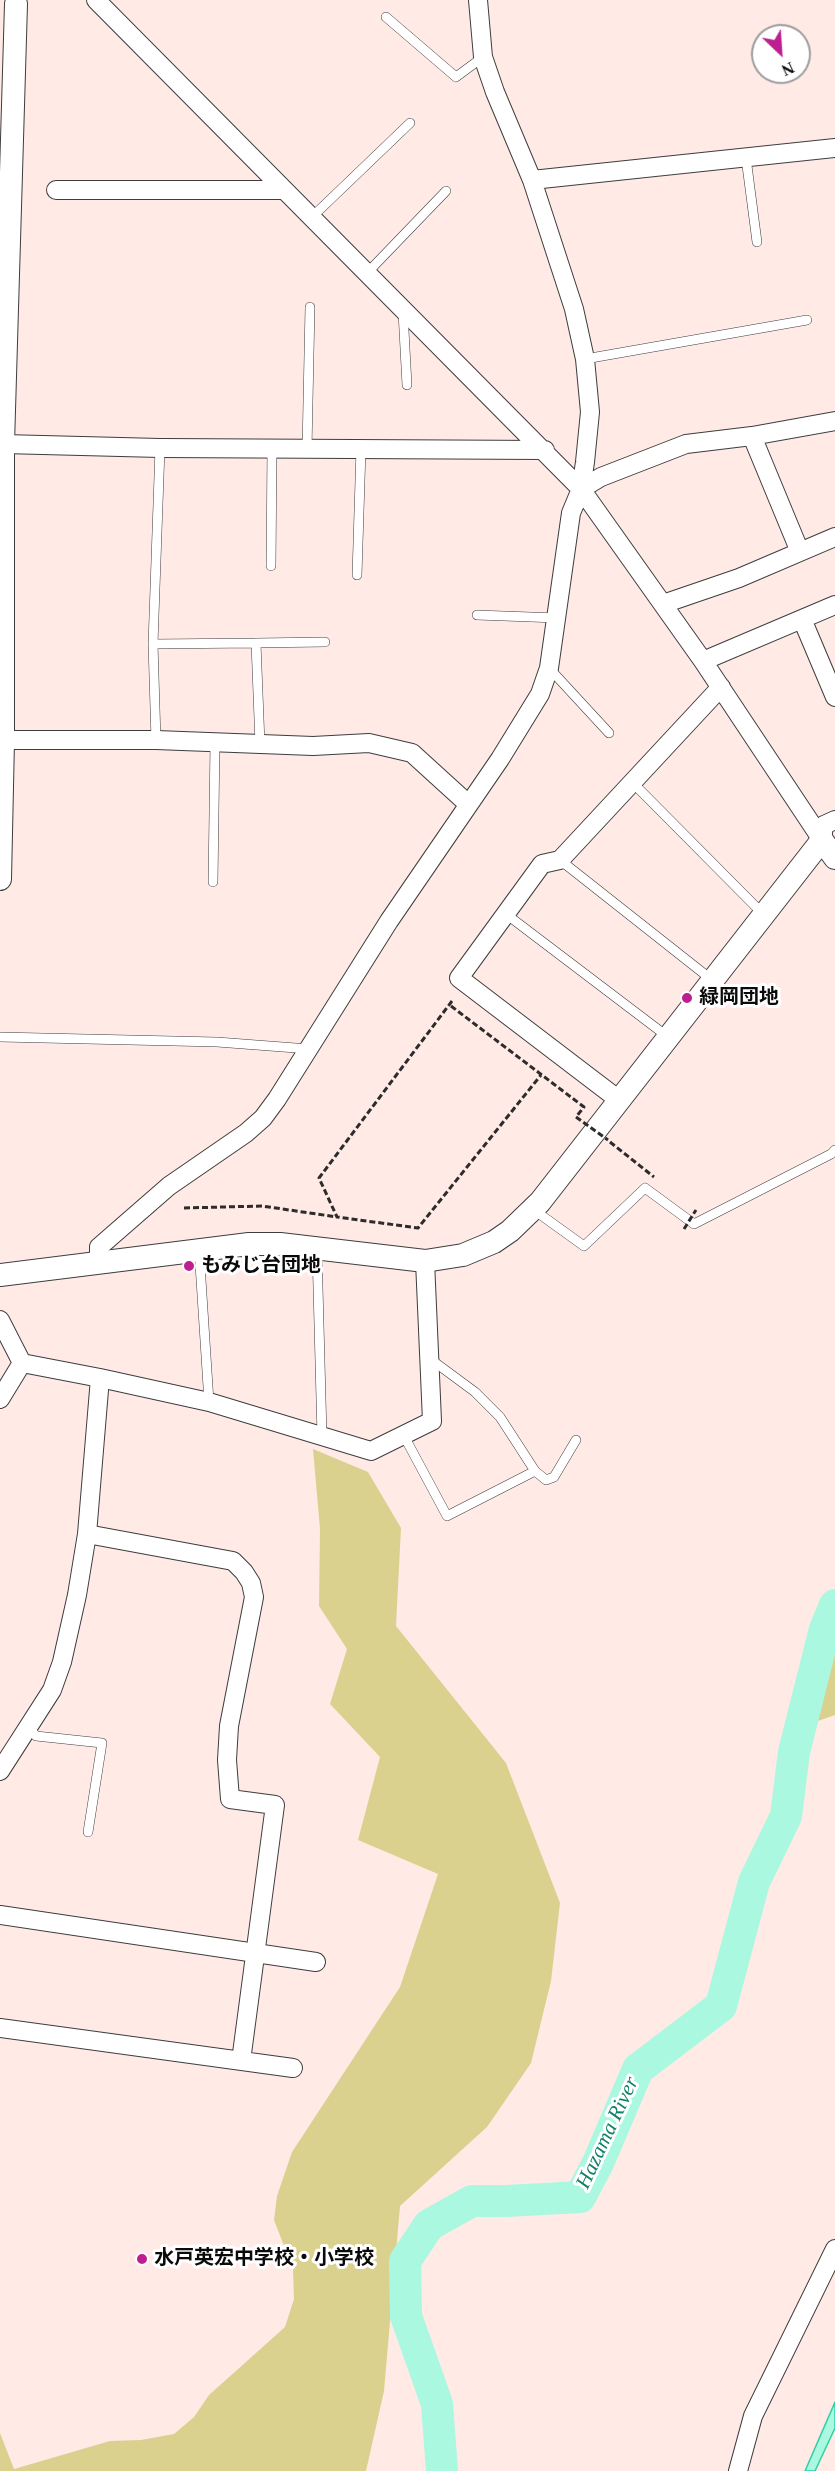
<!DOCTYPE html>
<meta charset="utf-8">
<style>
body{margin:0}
#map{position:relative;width:835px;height:2471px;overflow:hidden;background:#ffeae6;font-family:"Times New Roman",serif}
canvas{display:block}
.north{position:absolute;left:751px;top:24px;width:60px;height:60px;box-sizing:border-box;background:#fff;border:2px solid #9d9d9d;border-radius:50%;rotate:155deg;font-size:16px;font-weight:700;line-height:24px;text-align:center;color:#0a0a0a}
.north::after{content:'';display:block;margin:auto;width:21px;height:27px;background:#bd1f91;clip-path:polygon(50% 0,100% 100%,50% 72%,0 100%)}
</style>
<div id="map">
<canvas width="835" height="2471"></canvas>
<div class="north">N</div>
</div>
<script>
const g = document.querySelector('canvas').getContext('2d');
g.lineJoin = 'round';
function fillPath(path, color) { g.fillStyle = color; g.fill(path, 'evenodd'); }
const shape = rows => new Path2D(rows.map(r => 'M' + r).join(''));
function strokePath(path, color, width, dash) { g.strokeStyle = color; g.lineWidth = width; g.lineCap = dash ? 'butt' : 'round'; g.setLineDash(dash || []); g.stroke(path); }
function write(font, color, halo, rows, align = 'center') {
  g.font = font + ' "Times New Roman","Noto Sans JP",serif'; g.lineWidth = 6; g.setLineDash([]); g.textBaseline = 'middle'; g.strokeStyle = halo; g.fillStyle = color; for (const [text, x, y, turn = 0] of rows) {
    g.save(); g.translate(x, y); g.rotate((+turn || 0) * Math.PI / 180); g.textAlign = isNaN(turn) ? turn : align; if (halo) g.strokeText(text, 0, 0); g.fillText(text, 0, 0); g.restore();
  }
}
const forest = shape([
 [313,1449,368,1472,401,1528,396,1626,506,1763,560,1903,551,1981,531,2063,487,2127,400,2206,384,2391,366,2471,0,2471,0,2433,14,2469,110,2441,141,2440,174,2434,194,2417,209,2395,285,2327,294,2299,293,2269,274,2220,277,2196,292,2152,400,1987,438,1874,358,1840,380,1757,330,1704,347,1649,319,1606,320,1529],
 [835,1635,835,1715,818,1721]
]);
const water = shape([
 [835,2402,835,2428,815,2471,805,2471,835,2402]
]);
const river = shape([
 [442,2471,437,2404,406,2316,405,2261,429,2225,472,2201,506,2201,580,2197,598,2163,638,2069,721,2006,754,1882,786,1816,794,1752,825,1629,835,1605]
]);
const path = shape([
 [452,1001,319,1178,337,1217,418,1228,541,1075],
 [451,1006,584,1107,576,1117],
 [610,1142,654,1177],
 [184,1208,262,1206,337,1217]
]);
const service = shape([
 [386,17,456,77,483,57],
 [746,158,757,242],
 [312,217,410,123],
 [367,273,446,191],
 [403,312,407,385],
 [585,359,807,320],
 [307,449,310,307],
 [271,566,272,448],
 [357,575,361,449],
 [477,615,558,618],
 [256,643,325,642],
 [153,644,256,643,260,744],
 [549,668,609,733],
 [156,740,153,644,160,448],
 [632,782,764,915],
 [560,860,712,980],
 [213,882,215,743],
 [506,914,668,1037],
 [0,1037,217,1042,309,1049],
 [534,1210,584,1246,645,1188,694,1224,831,1154,835,1150],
 [199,1249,209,1402],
 [317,1250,322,1436],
 [429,1358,475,1392,500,1417,535,1471,546,1480,554,1477,576,1440],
 [404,1436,447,1516,535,1471],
 [29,1728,36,1736,102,1743,88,1832]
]);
const minor = shape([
 [96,0,581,489,703,661,822,840],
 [532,180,835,148],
 [56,190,283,190],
 [752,436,800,552],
 [3,444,160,448,545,450],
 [581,489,601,477,686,444,752,436,835,421],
 [663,604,739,578,835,537],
 [802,619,835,697],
 [703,661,835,605],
 [3,740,156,740,313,746,369,743,412,753,468,804],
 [822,840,824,825,835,820],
 [619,1100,459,978,542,864,560,860,721,687],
 [99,1263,99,1247,169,1186,246,1133,263,1118,277,1099,389,921,500,759,540,694,549,668,571,513,581,489,585,462,590,412,585,359,574,309,532,180,495,92,483,57,478,0],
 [0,1320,22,1363,100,1378,87,1534,77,1595,62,1662,52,1690,0,1771],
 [100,1378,209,1402,371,1451,432,1421,425,1261],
 [0,1399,22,1363],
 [87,1534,233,1561,244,1572,251,1583,254,1597,229,1726,227,1760,230,1799,275,1805,241,2061],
 [0,1915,316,1962],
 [0,2028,293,2068],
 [738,2471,753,2416,835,2249]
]);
const tertiary = shape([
 [0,879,3,740,3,444,16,4],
 [0,1275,249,1244,280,1244,425,1261,463,1255,494,1242,510,1231,540,1202,822,840,835,858]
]);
const pathBridge = shape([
 [576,1117,608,1140],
 [684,1229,696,1210]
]);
const markers = [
 [687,998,6,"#bd1f91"],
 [189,1266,6,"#bd1f91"],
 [142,2259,6,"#bd1f91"]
];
const poiNames = [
 ["緑岡団地",699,998],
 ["もみじ台団地",201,1266],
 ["水戸英宏中学校・小学校",154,2259]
];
const waterNames = [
 ["Hazama River",608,2133,-65]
];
fillPath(forest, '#dbd18f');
fillPath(water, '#aaf8e0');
strokePath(water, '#2ed1a4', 1.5);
strokePath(river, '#aaf8e0', 32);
strokePath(service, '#3d3d3d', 10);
strokePath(minor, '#3d3d3d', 20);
strokePath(tertiary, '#3d3d3d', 24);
strokePath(path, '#2c2c2c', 3, [6, 3]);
strokePath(service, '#fff', 9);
strokePath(minor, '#fff', 18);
strokePath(tertiary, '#fff', 22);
strokePath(pathBridge, '#2c2c2c', 3, [6, 3]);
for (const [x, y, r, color] of markers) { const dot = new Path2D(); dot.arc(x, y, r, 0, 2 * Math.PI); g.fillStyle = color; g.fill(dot); strokePath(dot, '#fff', 2); }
write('bold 20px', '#0a0a0a', '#fff', poiNames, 'left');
write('italic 21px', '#118267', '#fff', waterNames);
</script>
